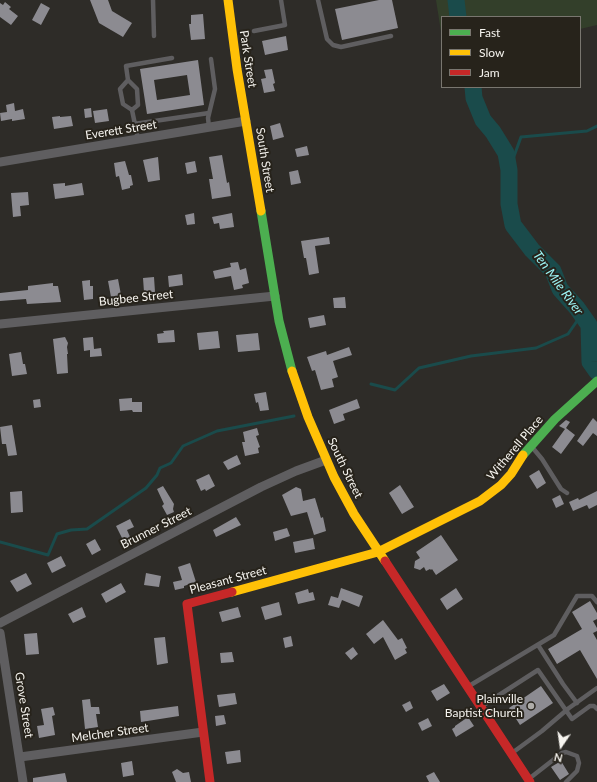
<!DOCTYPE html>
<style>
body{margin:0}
#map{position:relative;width:597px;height:782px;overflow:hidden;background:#2e2c28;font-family:Lato,sans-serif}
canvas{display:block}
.legend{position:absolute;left:441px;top:16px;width:140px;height:72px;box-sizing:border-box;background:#27231b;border:1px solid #79766f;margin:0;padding:5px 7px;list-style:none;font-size:12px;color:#f5f3ee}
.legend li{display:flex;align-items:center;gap:8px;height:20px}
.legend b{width:20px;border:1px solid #79766f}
.north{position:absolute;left:541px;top:726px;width:40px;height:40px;-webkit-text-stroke:3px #27231b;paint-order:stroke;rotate:193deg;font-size:11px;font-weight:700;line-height:16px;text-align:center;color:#f5f3ee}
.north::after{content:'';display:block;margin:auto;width:14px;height:18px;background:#f5f3ee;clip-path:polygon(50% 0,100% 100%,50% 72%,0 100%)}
</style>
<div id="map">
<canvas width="597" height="782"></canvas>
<ul class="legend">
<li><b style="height:5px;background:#4caf50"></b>Fast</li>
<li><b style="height:5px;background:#ffc107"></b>Slow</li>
<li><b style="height:5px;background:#c62828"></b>Jam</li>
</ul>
<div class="north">N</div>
</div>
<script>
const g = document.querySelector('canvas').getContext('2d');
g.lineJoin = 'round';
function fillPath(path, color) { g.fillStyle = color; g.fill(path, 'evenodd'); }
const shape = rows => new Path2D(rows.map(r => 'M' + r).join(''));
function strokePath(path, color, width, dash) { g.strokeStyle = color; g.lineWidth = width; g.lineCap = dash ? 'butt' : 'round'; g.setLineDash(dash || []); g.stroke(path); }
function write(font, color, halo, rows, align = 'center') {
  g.font = font + ' Lato,sans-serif'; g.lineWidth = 4; g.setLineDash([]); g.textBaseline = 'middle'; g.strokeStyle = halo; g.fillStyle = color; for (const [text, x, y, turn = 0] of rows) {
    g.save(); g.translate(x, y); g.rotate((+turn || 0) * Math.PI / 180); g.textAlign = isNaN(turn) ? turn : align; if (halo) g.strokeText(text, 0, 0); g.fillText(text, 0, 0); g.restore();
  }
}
const green = shape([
 [436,0,597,0,597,25,580,29,580,17,442,17,442,38]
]);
const stream = shape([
 [509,170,521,137,587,131,597,126],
 [371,384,395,390,419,368,471,356,536,348,568,334,577,321,581,313],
 [0,542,48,555,57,534,71,530,87,529,146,488,157,475,160,468,171,463,183,446,217,431,294,416]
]);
const river = shape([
 [456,0,458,17],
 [473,87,474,98,483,120,493,132,506,153,509,170,509,204,513,225,532,250,553,271,560,289,577,308,589,325,590,362,597,372]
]);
const building = shape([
 [90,0,108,0,112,11,132,23,123,37,99,23],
 [379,0,392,0,398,28,342,40,335,9],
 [5,2,11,7,9,9,18,16,11,25,0,17,0,3,3,5],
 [41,3,50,8,41,25,32,20],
 [203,14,205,39,191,40,189,24,191,24,191,15],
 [286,36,288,50,265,55,262,41],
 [198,60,204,105,147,114,140,69],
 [187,75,190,95,157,100,154,80],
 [272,69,275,83,273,84,275,91,264,93,261,79,266,78,264,70],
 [14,103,15,111,23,109,25,119,12,121,12,119,1,121,0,113,7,112,6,105],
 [91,108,92,117,85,118,84,109],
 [107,109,109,121,95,123,93,111],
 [60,116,60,117,71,116,73,126,54,129,52,117],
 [280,123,284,137,273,140,270,126],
 [307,146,309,155,297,157,295,149],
 [222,155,227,183,229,182,231,196,212,199,209,179,213,179,209,157],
 [158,157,160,180,148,182,143,160],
 [125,161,129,175,131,175,133,185,130,186,130,188,122,190,119,176,116,177,114,163],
 [195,161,197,172,187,174,185,163],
 [298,170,301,183,291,185,289,172],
 [65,183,65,186,82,183,84,195,55,199,53,184],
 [28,192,29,205,20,206,21,216,13,217,11,193],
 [194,213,195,224,187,225,185,215],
 [232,213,234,227,220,229,219,223,214,224,212,217],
 [329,237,330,244,315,246,319,273,309,275,306,258,304,258,301,241],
 [238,262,240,270,246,268,249,283,242,285,243,288,234,290,231,276,215,279,213,271,231,267,230,263],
 [182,274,183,285,169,287,168,276],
 [154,277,155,292,144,292,143,278],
 [118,279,121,295,111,297,108,281],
 [90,280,90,286,93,286,93,299,84,300,82,281],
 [53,283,53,286,58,286,61,302,27,304,26,299,0,301,0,293,28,290,28,286],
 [345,297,346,308,334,308,333,298],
 [324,315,326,325,310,328,308,318],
 [174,330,175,342,158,343,157,334,164,333,163,331],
 [218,331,220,348,199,350,197,333],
 [258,333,260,350,238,352,236,335],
 [65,337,68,343,67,347,68,354,67,354,68,373,57,374,53,339],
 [93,337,94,349,101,348,102,356,90,357,90,350,84,351,83,338],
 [349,347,352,355,333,361,338,377,332,379,334,387,321,390,315,370,312,371,307,357,326,351,327,355],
 [21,352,23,364,25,364,27,374,12,376,9,354],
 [266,392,269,410,260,411,258,402,256,403,254,394],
 [132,398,132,402,142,402,142,412,133,412,132,410,120,411,119,399],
 [40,399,41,407,34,408,33,400],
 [357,399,360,408,343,414,345,420,334,424,329,410],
 [593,418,597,422,597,436,593,433,583,446,577,441],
 [566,420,570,422,566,428,575,435,561,454,552,447,565,429,559,426],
 [12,425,17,455,8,456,6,444,2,444,0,427],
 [257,428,259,435,256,436,260,447,258,448,259,453,245,456,242,442,245,442,243,432],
 [237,455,241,464,228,470,223,462],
 [539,470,546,483,537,489,529,476],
 [209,474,215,486,206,491,205,489,201,491,196,480],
 [400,485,414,507,402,514,389,493],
 [163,486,174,504,173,509,174,512,167,515,162,506,164,504,157,489],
 [296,487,301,489,303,501,315,498,321,518,323,517,326,531,314,535,307,512,291,516,282,495],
 [22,491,23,512,11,513,10,492],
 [597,491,597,505,589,509,587,505,573,511,569,502,578,498,579,500],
 [560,495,564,504,556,508,552,499],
 [236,517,241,525,216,537,213,530],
 [130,519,134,527,127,530,131,539,124,542,116,526],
 [287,528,290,536,275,541,273,532],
 [441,535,458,560,436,575,432,569,431,570,430,569,426,571,424,567,420,570,414,568,415,561,420,558,416,552],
 [313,538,315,549,295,553,293,542],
 [95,539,101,550,92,555,86,544],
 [61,556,66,566,52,573,47,563],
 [190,563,196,582,184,586,184,588,175,590,173,582,182,580,178,567],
 [26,573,32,584,17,592,10,581],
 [146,573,161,576,159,587,144,585],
 [121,583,126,592,106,603,101,594],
 [341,588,363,596,359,607,342,600,339,608,328,605,331,596,338,598],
 [456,588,463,599,447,610,440,599],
 [308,589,309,593,313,592,315,600,298,604,295,593],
 [590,601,597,613,597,619,593,621,597,628,597,631,593,633,597,640,597,679,580,650,557,664,548,649,582,629,572,612],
 [279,602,282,615,265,620,261,607],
 [82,607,86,617,73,623,68,614],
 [238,607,241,617,222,622,219,612],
 [383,620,398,640,402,638,407,648,405,649,407,653,395,660,383,637,374,644,366,634],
 [37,633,39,654,26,655,24,634],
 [291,636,293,646,285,648,283,638],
 [165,637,168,663,157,665,154,638],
 [353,647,358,654,351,660,345,653],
 [232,652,234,662,221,663,220,653],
 [444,684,450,693,437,701,431,691],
 [541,686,553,703,520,725,509,708],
 [235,693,237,704,219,707,217,695],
 [90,699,91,707,99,707,100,714,96,714,98,727,85,729,82,700],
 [410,701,413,708,406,712,402,705],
 [178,706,179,716,141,722,140,711],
 [53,707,55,715,52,716,55,735,39,738,37,726,44,725,41,709],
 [224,715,226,724,216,726,215,716],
 [468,717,474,726,456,737,452,729,455,727,455,726],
 [428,718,432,726,422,731,418,723],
 [240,750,241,762,227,764,225,752],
 [132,761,134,775,123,777,121,763],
 [561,761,569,774,560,780,551,767],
 [177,769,183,773,189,772,191,782,176,782,172,772],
 [434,772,440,782,429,782,426,776],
 [65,773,67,782,33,782,33,778]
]);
const lane = shape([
 [153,0,154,36],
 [318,0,327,39,333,45,341,47,391,36],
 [254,31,285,25,281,0],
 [128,80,120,89,123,104,132,110],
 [132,110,138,105,137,89,128,80,126,66,172,58],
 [132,110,138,139],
 [134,124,209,113],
 [209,127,208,118,215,89,211,59],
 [532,447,542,459,561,489,567,493],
 [538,645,563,684,577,703],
 [469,686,554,635,577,596,592,596,597,602],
 [482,706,538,670,572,719,590,706,594,706,597,709],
 [512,753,542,731,569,708,597,688],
 [530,778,562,753,566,752,577,756,579,763,577,771,566,782]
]);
const street = shape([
 [0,162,246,121],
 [0,324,275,296],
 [0,623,261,487,296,471,326,460],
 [0,633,23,782],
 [20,757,203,732]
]);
const fast = shape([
 [261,211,279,321,292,371],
 [523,455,555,419,597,381]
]);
const slow = shape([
 [228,0,237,69,261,211],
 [292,371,308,417,334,477,354,514,385,561],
 [232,592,378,552,480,501,501,485,511,474,523,455]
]);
const jam = shape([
 [385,561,530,782],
 [210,782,187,604,232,592]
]);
const markers = [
 [531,706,4,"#afada9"]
];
const streetNames = [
 ["Park Street",248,59,81],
 ["Everett Street",121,130,-9],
 ["South Street",265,160,81],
 ["Bugbee Street",136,298,-6],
 ["Witherell Place",515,448,-50],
 ["South Street",345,468,64],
 ["Brunner Street",156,528,-27],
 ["Pleasant Street",228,580,-15],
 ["Grove Street",24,705,81],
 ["Melcher Street",110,733,-8]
];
const poiNames = [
 ["Plainville",523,699],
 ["Baptist Church",523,713]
];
const waterNames = [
 ["Ten Mile River",558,283,54]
];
fillPath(green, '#333f2a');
strokePath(stream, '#1a4b4b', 3);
strokePath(river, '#1a4b4b', 17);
fillPath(building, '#8c8b91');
strokePath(lane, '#5f5e60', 4.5);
strokePath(street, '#5f5e60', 9);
strokePath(fast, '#4caf50', 9);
strokePath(slow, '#ffc107', 9);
strokePath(jam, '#c62828', 9);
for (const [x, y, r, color] of markers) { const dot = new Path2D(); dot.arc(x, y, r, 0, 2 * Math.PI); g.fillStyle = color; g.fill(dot); strokePath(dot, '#27231b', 1.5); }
write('12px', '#f5f3ee', '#27231b', streetNames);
write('12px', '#f5f3ee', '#27231b', poiNames, 'right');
write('italic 13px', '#9df6f6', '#27231b', waterNames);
</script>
